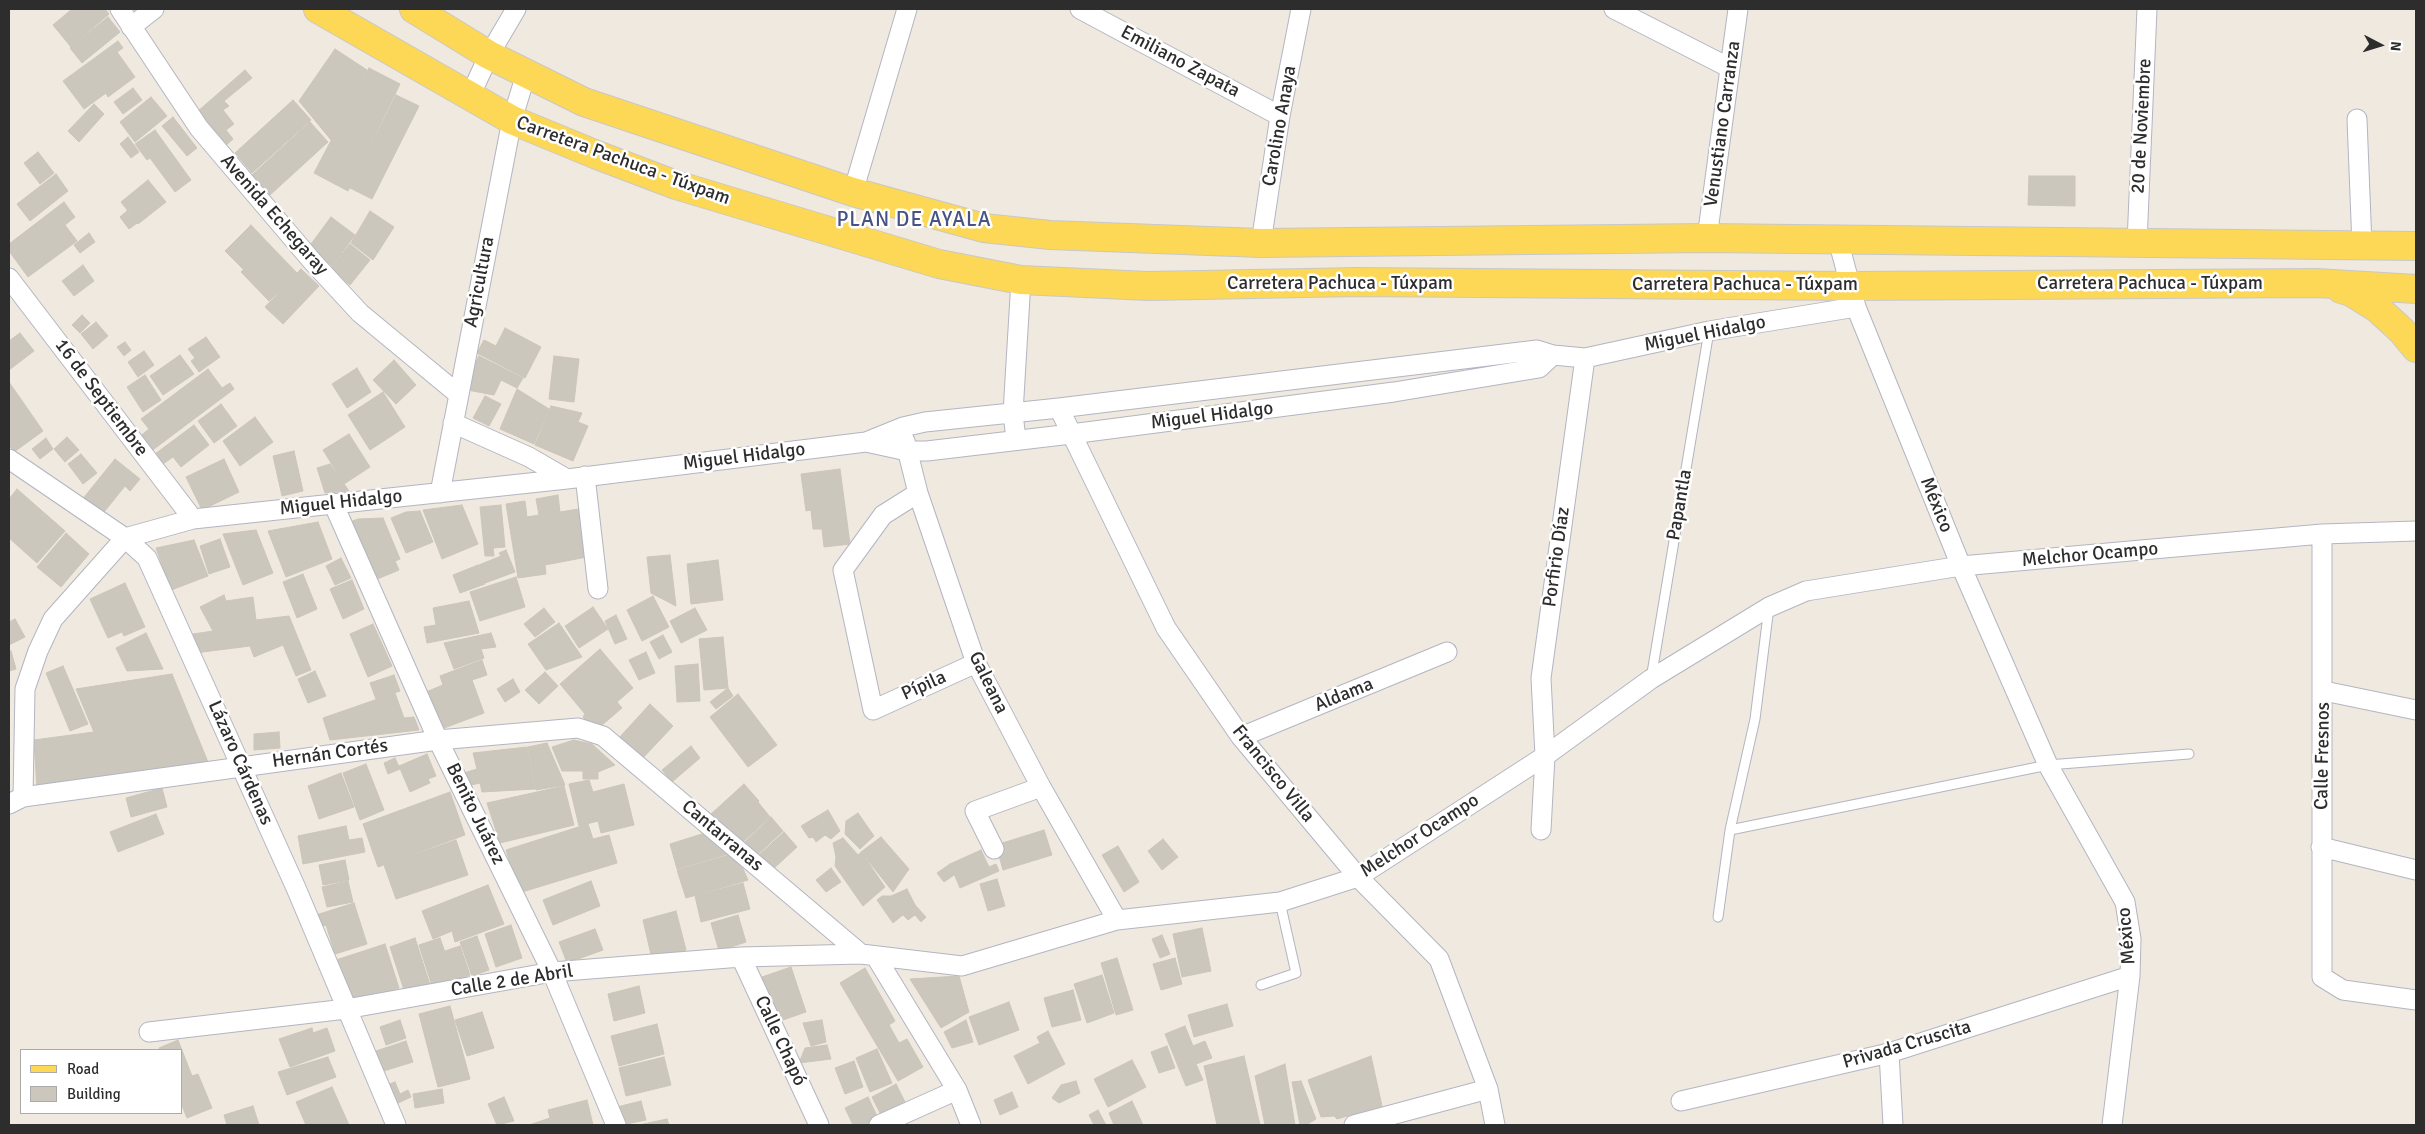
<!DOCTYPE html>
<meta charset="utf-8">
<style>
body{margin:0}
#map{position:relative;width:2425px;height:1134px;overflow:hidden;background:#f0e9df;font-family:Signika,sans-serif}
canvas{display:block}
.frame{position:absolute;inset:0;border:10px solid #2d2d2d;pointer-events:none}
.legend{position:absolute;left:20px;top:1049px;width:162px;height:65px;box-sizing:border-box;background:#fff;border:1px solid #ababab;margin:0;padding:6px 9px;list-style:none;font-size:15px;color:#2d2d2d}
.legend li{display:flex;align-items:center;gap:10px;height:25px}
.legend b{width:25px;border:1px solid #ababab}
.north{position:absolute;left:2355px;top:20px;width:50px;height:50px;-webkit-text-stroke:4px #fff;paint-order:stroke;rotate:95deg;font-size:14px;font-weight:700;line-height:20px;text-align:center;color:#2d2d2d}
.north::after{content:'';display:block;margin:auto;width:18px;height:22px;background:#2d2d2d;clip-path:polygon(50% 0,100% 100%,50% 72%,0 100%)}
</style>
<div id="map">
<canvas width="2425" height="1134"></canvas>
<div class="frame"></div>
<ul class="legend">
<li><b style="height:6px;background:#fdd857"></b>Road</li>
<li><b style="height:14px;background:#cbc7bd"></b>Building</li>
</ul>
<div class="north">N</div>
</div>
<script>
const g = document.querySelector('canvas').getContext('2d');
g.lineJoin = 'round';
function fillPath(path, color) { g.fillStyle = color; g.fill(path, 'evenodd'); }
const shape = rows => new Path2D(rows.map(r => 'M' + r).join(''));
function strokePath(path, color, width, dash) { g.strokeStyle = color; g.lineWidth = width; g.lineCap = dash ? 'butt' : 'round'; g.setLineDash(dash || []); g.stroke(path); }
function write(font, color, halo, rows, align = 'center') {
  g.font = font + ' Signika,sans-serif'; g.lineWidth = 5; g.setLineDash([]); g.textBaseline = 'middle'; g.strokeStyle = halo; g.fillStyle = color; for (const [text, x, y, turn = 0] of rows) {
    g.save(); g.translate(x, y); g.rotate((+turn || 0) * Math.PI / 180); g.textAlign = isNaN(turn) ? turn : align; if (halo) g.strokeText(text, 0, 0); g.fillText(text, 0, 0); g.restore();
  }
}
const building = shape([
 [72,9,105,9,109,14,71,47,53,25,72,9],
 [108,17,120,32,82,63,70,48,108,17],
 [118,41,123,48,117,52,135,77,108,97,106,93,84,109,63,81,118,41],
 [335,49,367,70,331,140,299,101,335,49],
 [369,68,400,84,348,191,314,173,369,68],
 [245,70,252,78,224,101,229,106,223,110,234,124,226,130,233,139,224,147,197,112,245,70],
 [133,88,142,100,123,114,114,102,133,88],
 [396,95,419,106,372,199,350,188,396,95],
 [151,97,167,116,135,142,120,122,151,97],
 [293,100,311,120,252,173,235,153,293,100],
 [94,104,104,114,79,142,68,131,94,104],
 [173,117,197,148,187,156,162,126,173,117],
 [310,122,328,142,270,195,252,175,310,122],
 [155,130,191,180,175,192,150,158,147,160,135,144,155,130],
 [128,137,139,152,131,158,120,144,128,137],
 [38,152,54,173,40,184,24,163,38,152],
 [56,174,68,191,30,221,17,204,56,174],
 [2029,176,2075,176,2075,206,2028,205,2029,176],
 [148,180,166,202,138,224,121,202,148,180],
 [64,202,75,217,65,225,77,241,28,277,9,251,9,244,64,202],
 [127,211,137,223,129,229,120,217,127,211],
 [370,211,394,227,373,260,351,243,370,211],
 [331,217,355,235,332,266,308,248,331,217],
 [251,225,269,244,243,269,225,251,251,225],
 [89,233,95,242,80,253,74,245,89,233],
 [269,244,297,273,269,301,241,272,269,244],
 [350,244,370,260,350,285,330,269,350,244],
 [83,265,94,281,74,296,62,281,83,265],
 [301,269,319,286,283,324,265,307,301,269],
 [82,315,90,323,80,333,72,325,82,315],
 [96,322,108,336,93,349,81,334,96,322],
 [505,328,541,347,525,378,477,353,484,340,496,346,505,328],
 [20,333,34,351,9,370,9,341,20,333],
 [206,337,220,357,199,372,191,361,195,358,188,349,206,337],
 [125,342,131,350,124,356,117,347,125,342],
 [144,351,154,365,138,377,128,362,144,351],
 [180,355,194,374,163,395,150,376,180,355],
 [479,356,523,378,517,388,501,380,494,395,462,389,479,356],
 [554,356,579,359,574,402,549,399,554,356],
 [394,360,416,385,396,404,373,380,394,360],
 [357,368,371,392,347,408,332,384,357,368],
 [208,369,222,388,230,383,234,389,150,452,139,437,149,429,141,419,208,369],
 [145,375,161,400,143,412,127,387,145,375],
 [9,382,43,431,14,452,9,445,9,382],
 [517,389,549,409,534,444,500,429,517,389],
 [383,392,405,427,370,450,348,415,383,392],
 [485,396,501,404,489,426,473,418,485,396],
 [221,404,237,426,214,443,198,421,221,404],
 [551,406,582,413,578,422,588,426,573,461,535,445,551,406],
 [255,417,273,442,240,466,223,441,255,417],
 [194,425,209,445,181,467,173,457,163,464,155,454,194,425],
 [349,434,370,467,344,484,323,450,349,434],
 [67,437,79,450,65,462,54,449,67,437],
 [46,438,53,449,40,459,32,449,46,438],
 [294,451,303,491,282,496,273,456,294,451],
 [81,454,97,473,83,484,68,464,81,454],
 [115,459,140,479,130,491,125,486,100,517,81,501,115,459],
 [224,459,239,492,202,510,186,477,224,459],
 [330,464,349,491,325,493,317,468,330,464],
 [840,469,850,544,824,547,822,529,813,529,811,510,806,511,801,474,840,469],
 [17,489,65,531,37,563,9,538,9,499,17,489],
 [558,495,560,512,579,509,587,557,545,565,546,574,518,578,506,504,525,501,527,517,539,515,536,499,558,495],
 [462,505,478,544,442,559,423,510,462,505],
 [501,505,505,547,493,548,494,556,485,556,480,507,501,505],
 [420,511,433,542,406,553,391,518,406,512,420,511],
 [383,518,400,559,395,561,399,570,375,580,350,522,358,519,383,518],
 [318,522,332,559,286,577,268,531,318,522],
 [256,530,273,573,243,585,223,534,256,530],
 [66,533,89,554,61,587,37,567,66,533],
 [220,539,230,567,209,574,200,546,220,539],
 [194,540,208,576,166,592,160,576,165,574,156,548,194,540],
 [506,550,515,572,485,583,479,565,501,556,499,553,506,550],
 [670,555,676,606,651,593,647,557,670,555],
 [341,558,351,578,335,585,326,566,341,558],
 [718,560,723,600,691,604,687,564,718,560],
 [478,565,485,584,460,593,453,575,478,565],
 [303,574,317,609,297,618,283,582,303,574],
 [516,577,525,607,480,621,470,592,516,577],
 [352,580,364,609,343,619,330,589,352,580],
 [125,583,145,627,124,636,122,632,108,638,90,599,125,583],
 [224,595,226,601,253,597,256,620,289,616,311,670,296,676,283,645,254,657,250,646,195,653,193,634,213,631,200,607,224,595],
 [653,596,669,627,642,641,627,610,653,596],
 [469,601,479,633,427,643,424,627,436,625,433,608,469,601],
 [593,607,608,629,579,648,565,626,593,607],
 [544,608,555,622,535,637,524,624,544,608],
 [695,608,707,630,681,643,670,621,695,608],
 [616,615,627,639,615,644,605,621,616,615],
 [15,619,25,637,9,645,9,622,15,619],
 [559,623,582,657,546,670,528,644,559,623],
 [373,624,392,666,368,677,350,634,373,624],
 [146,633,163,669,127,671,116,648,146,633],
 [491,633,496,647,481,649,484,658,454,669,444,643,491,633],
 [663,635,672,652,659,659,650,642,663,635],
 [723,637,728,688,704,690,699,639,723,637],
 [600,649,633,688,617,702,622,708,595,731,583,717,585,714,560,684,600,649],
 [11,651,16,669,9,671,9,652,11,651],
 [646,652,655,673,639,680,629,660,646,652],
 [482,660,487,675,472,680,484,713,439,730,426,692,443,685,440,676,482,660],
 [698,664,700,701,677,702,675,666,698,664],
 [63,666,88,724,70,731,46,673,63,666],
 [315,671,326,696,308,703,298,679,315,671],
 [545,672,558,686,539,704,525,690,545,672],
 [172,674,210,767,37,790,34,740,94,732,76,689,172,674],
 [394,675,400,691,376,699,370,683,394,675],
 [513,679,520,692,505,702,497,689,513,679],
 [728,688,733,696,716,709,710,702,728,688],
 [395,693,404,718,414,717,419,730,330,740,323,718,395,693],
 [738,694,777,745,748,767,710,717,738,694],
 [650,704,673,726,641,760,618,739,650,704],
 [279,732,280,748,254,750,254,734,279,732],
 [574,740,592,744,615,765,598,772,598,779,583,779,583,771,562,771,552,747,574,740],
 [547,743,565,785,536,790,528,747,547,743],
 [691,746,700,758,672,782,662,770,691,746],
 [527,747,535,789,482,792,480,783,467,786,464,773,477,769,473,753,527,747],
 [427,754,436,776,428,779,430,783,410,792,399,766,427,754],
 [395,758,400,769,388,774,384,763,395,758],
 [366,764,384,810,360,820,343,773,366,764],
 [341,773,354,807,319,819,308,786,341,773],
 [589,780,593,792,624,784,634,825,601,833,598,821,579,826,569,784,589,780],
 [744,784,759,801,726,830,711,814,744,784],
 [564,786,574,825,500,843,487,803,564,786],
 [162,788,167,807,131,817,126,798,162,788],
 [450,792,465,835,378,867,363,824,450,792],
 [758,802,770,817,742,843,729,828,758,802],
 [828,810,840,831,831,839,825,835,816,842,813,837,809,838,801,826,828,810],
 [858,813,874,836,860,849,845,834,846,821,858,813],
 [156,814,164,834,118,852,110,832,156,814],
 [771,817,783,831,755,857,743,844,771,817],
 [588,824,593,839,609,835,617,863,519,893,506,850,588,824],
 [346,826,349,840,362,838,365,852,303,864,298,836,346,826],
 [1044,830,1052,855,1003,870,996,845,1044,830],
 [784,832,797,847,772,870,759,855,784,832],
 [705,833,728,854,677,869,670,844,705,833],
 [881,837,909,869,893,892,861,852,881,837],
 [843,838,858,855,861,852,885,887,863,906,835,866,836,857,833,843,843,838],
 [1163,839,1178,857,1162,870,1148,851,1163,839],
 [456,840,468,875,396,899,384,865,456,840],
 [1118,846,1139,882,1124,892,1102,855,1118,846],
 [981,850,989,867,996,864,999,871,960,888,950,864,981,850],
 [736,853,748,880,686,898,677,870,736,853],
 [345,860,349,880,323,885,319,865,345,860],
 [950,864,954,875,944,882,937,873,950,864],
 [831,868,841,882,826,892,816,880,831,868],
 [997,879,1005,906,988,911,980,884,997,879],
 [348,881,353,902,327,907,322,887,348,881],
 [591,881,600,906,553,925,543,900,591,881],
 [743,883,750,909,701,922,695,896,743,883],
 [488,885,504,924,455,942,452,931,433,939,422,911,488,885],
 [907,889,915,905,893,923,877,900,882,896,891,896,907,889],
 [354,903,367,944,335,954,326,925,320,927,316,915,354,903],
 [915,905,926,917,921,922,915,915,908,920,903,915,915,905],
 [676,911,686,950,652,959,643,920,676,911],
 [738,915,746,942,719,951,711,923,738,915],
 [511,925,522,958,496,967,485,934,511,925],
 [1202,928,1211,971,1182,977,1173,934,1202,928],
 [595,929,603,950,567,963,559,942,595,929],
 [1162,935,1170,954,1160,958,1152,939,1162,935],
 [477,936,489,970,472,976,460,942,477,936],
 [415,938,430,985,405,993,390,947,415,938],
 [440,938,454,978,432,986,419,945,440,938],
 [385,944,399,988,347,1005,333,961,385,944],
 [460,946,470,975,455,980,445,951,460,946],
 [1117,958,1133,1010,1116,1015,1101,963,1117,958],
 [1175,958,1182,984,1161,990,1153,964,1175,958],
 [791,967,806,1012,777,1022,762,977,791,967],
 [865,968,895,1021,889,1025,899,1043,907,1039,923,1067,898,1081,840,983,865,968],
 [1102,975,1114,1013,1087,1023,1074,984,1102,975],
 [959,976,969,1012,941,1028,910,979,959,976],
 [639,986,645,1013,614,1021,608,994,639,986],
 [1073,990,1081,1020,1052,1027,1044,998,1073,990],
 [1009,1002,1019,1030,979,1045,969,1017,1009,1002],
 [1227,1004,1233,1026,1194,1037,1188,1015,1227,1004],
 [450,1006,470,1079,438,1087,419,1014,450,1006],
 [482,1012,494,1048,467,1056,455,1020,482,1012],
 [400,1020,406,1038,386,1045,380,1027,400,1020],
 [822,1020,826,1042,811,1046,803,1023,822,1020],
 [966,1020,973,1042,952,1048,944,1032,966,1020],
 [657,1024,664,1054,619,1066,611,1036,657,1024],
 [1185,1026,1193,1046,1205,1041,1212,1058,1196,1064,1203,1080,1186,1086,1165,1034,1185,1026],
 [312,1028,313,1033,327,1028,335,1051,290,1067,279,1039,312,1028],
 [1048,1031,1065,1064,1028,1084,1014,1056,1040,1043,1037,1037,1048,1031],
 [178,1040,192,1076,198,1074,212,1108,187,1118,181,1103,181,1050,160,1050,159,1048,178,1040],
 [406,1041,413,1062,377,1073,370,1053,406,1041],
 [827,1045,831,1059,799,1063,805,1048,827,1045],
 [1167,1046,1175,1068,1159,1073,1151,1052,1167,1046],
 [877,1049,892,1083,870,1092,856,1058,877,1049],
 [1244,1056,1260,1125,1217,1125,1204,1066,1244,1056],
 [1371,1056,1382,1106,1337,1119,1334,1116,1321,1117,1308,1080,1371,1056],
 [328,1057,336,1077,287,1095,278,1072,328,1057],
 [664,1057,671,1085,626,1096,619,1068,664,1057],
 [1132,1060,1146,1087,1108,1107,1094,1079,1132,1060],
 [854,1061,863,1087,845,1094,835,1068,854,1061],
 [1285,1064,1295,1125,1265,1125,1255,1076,1285,1064],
 [1076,1081,1080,1093,1059,1103,1052,1098,1061,1085,1076,1081],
 [1301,1081,1316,1119,1306,1125,1300,1125,1292,1082,1301,1081],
 [395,1082,400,1094,408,1090,411,1097,392,1106,384,1086,395,1082],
 [896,1084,908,1108,883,1119,872,1097,896,1084],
 [332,1087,349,1125,306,1125,296,1102,332,1087],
 [442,1089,444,1103,415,1108,413,1094,442,1089],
 [1012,1092,1018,1107,1000,1115,994,1100,1012,1092],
 [504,1097,514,1121,497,1125,488,1104,504,1097],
 [868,1097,879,1120,869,1125,853,1125,845,1108,868,1097],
 [587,1100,593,1125,529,1125,550,1118,548,1110,587,1100],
 [641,1101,646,1120,622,1125,617,1107,641,1101],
 [1132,1101,1143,1125,1114,1125,1109,1113,1132,1101],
 [253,1106,259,1125,227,1125,224,1115,253,1106],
 [1098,1110,1106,1125,1094,1125,1089,1115,1098,1110],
 [667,1119,669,1125,639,1125,667,1119]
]);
const service = shape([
 [1651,679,1709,331],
 [1730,830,2048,765,2189,754],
 [1718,917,1730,830,1755,719,1769,607],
 [1261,985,1296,973,1280,902]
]);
const minor = shape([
 [120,9,199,128,312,261,360,313,458,394],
 [1080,9,1280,116],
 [1614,9,1730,68],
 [131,27,154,9],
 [470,96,489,55,516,9],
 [2357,119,2362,246],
 [853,192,907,9],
 [1707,238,1738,9],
 [1838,240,1856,307,1961,566,2048,765,2125,902,2131,939,2130,976,2112,1125],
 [1261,243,1280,116,1301,9],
 [2137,243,2147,9],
 [9,278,193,519],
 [1059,408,1166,628,1241,737,1358,877,1439,959,1488,1089,1495,1125],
 [453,423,529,457,567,479],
 [1016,440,1013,413,1021,280],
 [905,441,918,493,976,663,1041,787,1117,920],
 [866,442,907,451,927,451,1071,434,1394,392,1539,368,1553,355],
 [9,459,125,538,147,558,296,888,396,1125],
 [585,476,598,589],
 [440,493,512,120,526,74],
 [918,493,883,515,843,570,873,710,976,663],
 [333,503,438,740,552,972,616,1125],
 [2322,534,2322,977,2343,990,2416,1000],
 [2324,691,2416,710],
 [1241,737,1447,652],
 [23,797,438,740,578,728,603,736,861,954],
 [9,804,23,797,25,689,38,651,53,619,125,538,193,519,567,479,866,442,903,427,925,422,1059,408,1537,350,1553,355,1585,358,1709,331,1856,307],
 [1541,830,1545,756,1541,678,1585,358],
 [2321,847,2416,870],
 [994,849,975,811,1041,787],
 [741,957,819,1125],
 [876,957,957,1090,971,1125],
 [149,1032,346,1009,552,972,741,957,861,954,962,966,1117,920,1280,902,1358,877,1545,756,1651,679,1769,607,1806,591,1961,566,2322,534,2416,531],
 [1889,1053,1893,1125],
 [1681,1101,1889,1053,2130,976],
 [879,1125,957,1090],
 [1354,1125,1488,1089]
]);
const primary = shape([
 [318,9,512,120,597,155,676,185,939,264,1021,280,1148,286,1357,282,1850,286,2316,283,2416,289],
 [414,9,489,55,584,102,853,192,984,228,1050,235,1261,243,1707,238,2416,246],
 [2341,289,2351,292,2377,308,2402,331,2416,348]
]);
const streetNames = [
 ["Emiliano Zapata",1180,62,28],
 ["Venustiano Carranza",1723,124,-82],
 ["Carolino Anaya",1280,126,-80],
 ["20 de Noviembre",2142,126,-87],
 ["Carretera Pachuca - Túxpam",623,161,20],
 ["Avenida Echegaray",274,215,49],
 ["Agricultura",480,282,-79],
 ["Carretera Pachuca - Túxpam",1340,284],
 ["Carretera Pachuca - Túxpam",2150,284],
 ["Carretera Pachuca - Túxpam",1745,285],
 ["Miguel Hidalgo",1705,334,-11],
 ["16 de Septiembre",101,398,53],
 ["Miguel Hidalgo",1212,416,-7],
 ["Miguel Hidalgo",744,457,-7],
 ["Miguel Hidalgo",341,503,-6],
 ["Papantla",1680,505,-80],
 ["México",1936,505,68],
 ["Melchor Ocampo",2090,555,-5],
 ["Porfirio Díaz",1557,557,-82],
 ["Galeana",988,683,64],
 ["Pípila",924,686,-24],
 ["Aldama",1344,695,-22],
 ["Hernán Cortés",330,754,-8],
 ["Calle Fresnos",2323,756,-89],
 ["Lázaro Cárdenas",240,763,66],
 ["Francisco Villa",1273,774,51],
 ["Benito Juárez",475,814,64],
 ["Cantarranas",722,836,40],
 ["Melchor Ocampo",1420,836,-33],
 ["México",2127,936,-95],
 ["Calle 2 de Abril",512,981,-9],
 ["Calle Chapó",780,1041,65],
 ["Privada Cruscita",1907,1045,-16]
];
const quarterNames = [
 ["PLAN DE AYALA",914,220]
];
fillPath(building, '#cbc7bd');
strokePath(building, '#ccc5b8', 1);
strokePath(service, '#b3b5c2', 11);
strokePath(minor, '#b3b5c2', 21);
strokePath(primary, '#c8c8c8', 30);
strokePath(service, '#fff', 9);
strokePath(minor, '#fff', 19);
strokePath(primary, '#fdd857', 28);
write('19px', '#2d2d2d', '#fff', streetNames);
g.letterSpacing = '1px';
write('21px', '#495383', '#fff', quarterNames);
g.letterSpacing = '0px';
</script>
